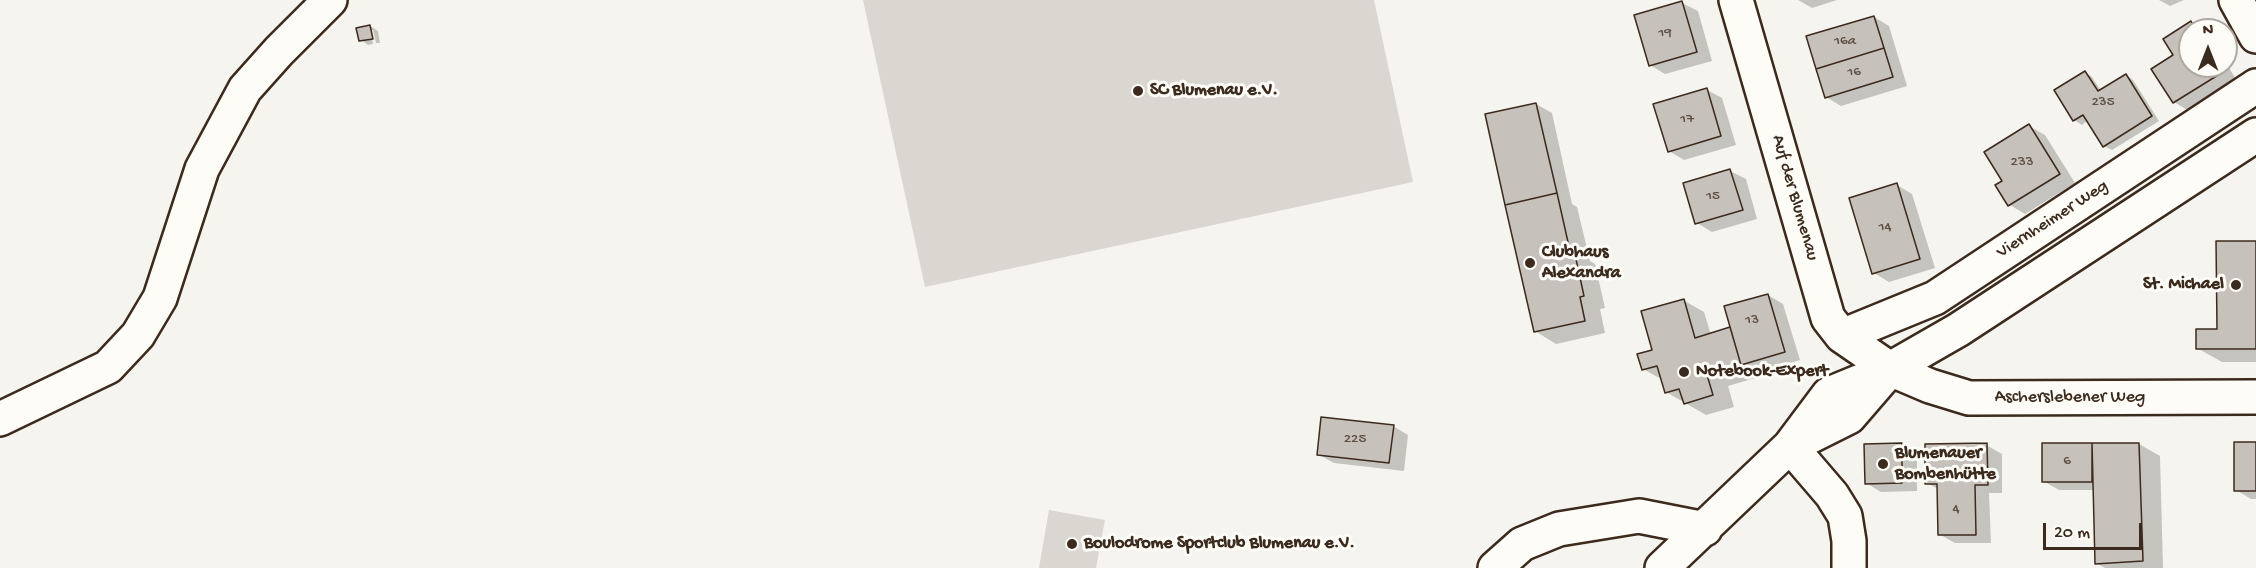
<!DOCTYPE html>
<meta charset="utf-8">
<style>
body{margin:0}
#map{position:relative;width:2256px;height:568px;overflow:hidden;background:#f5f4ee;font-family:"Gochi Hand",sans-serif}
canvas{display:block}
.north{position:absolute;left:2178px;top:18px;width:60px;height:60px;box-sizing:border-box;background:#fdfcf7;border:2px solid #afa8a0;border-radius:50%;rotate:0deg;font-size:16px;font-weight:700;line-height:24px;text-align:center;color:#3b2a1e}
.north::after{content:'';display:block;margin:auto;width:21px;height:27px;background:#3b2a1e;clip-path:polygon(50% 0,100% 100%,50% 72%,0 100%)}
.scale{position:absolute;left:2043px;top:523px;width:99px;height:27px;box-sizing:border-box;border:3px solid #3b2a1e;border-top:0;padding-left:8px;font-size:18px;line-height:21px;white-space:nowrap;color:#3b2a1e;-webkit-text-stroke:4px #fdfcf7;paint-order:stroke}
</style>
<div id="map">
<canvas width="2256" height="568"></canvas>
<div class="north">N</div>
<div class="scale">20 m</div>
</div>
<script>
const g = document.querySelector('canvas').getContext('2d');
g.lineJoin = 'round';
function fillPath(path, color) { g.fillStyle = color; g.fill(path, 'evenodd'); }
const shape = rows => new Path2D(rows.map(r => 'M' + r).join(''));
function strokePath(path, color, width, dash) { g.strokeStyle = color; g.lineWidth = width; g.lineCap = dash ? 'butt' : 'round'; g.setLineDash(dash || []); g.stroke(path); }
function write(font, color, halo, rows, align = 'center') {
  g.font = font + ' "Gochi Hand",sans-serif'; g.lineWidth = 6; g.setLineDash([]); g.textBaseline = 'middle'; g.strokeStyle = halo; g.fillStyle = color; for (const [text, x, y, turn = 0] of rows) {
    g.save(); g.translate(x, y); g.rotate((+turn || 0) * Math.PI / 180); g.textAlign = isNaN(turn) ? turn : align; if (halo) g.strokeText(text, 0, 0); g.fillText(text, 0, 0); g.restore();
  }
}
const green = shape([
 [863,0,1374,0,1413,182,925,287],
 [1049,510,1105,520,1096,568,1039,568]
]);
const shadow = shape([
 [1798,0,1837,0,1812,8],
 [2159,0,2184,0,2170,6],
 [1682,3,1698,11,1712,61,1665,74,1650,65],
 [1874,17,1889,26,1907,86,1841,106,1826,97],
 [2191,23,2203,30,2190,30,2190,66,2226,66,2226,63,2237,81,2189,111,2174,102,2175,56],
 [370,26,378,31,380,43,376,43,373,30,370,30,373,44,368,45,361,40],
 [2085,72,2092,77,2101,91,2126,75,2133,80,2159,121,2112,150,2104,146,2088,120,2082,125,2074,120],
 [1707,90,1722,98,1736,145,1684,160,1669,151],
 [1536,104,1552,113,1572,204,1577,207,1590,261,1595,264,1605,308,1600,309,1605,333,1556,344,1535,331],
 [2029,126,2045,135,2075,183,2025,214,2010,205,2004,182],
 [1730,171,1746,179,1757,219,1712,232,1697,223],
 [1897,185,1912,194,1935,268,1889,282,1874,273],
 [2256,242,2256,362,2222,362,2197,348,2218,330],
 [1768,295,1783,304,1800,360,1760,372,1762,376,1728,386,1734,407,1706,415,1666,392,1663,380,1643,369,1683,300,1704,312,1711,335,1730,329,1733,333],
 [1393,426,1408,435,1404,471,1334,463,1318,454],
 [2139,444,2160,456,2163,568,2105,568,2096,563,2095,490,2059,490,2043,481,2043,445],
 [2256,444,2256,499,2251,499,2236,490],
 [1901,445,1917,454,1917,491,1881,492,1866,483],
 [1986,445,2002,454,2002,493,1989,493,1991,543,1955,543,1939,534,1938,489,1927,483]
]);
const building = shape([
 [1682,1,1697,52,1649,66,1634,15,1682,1],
 [1874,16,1884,48,1816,69,1806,36,1874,16],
 [2191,21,2196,30,2190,30,2190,66,2219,66,2223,72,2173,103,2151,69,2173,55,2163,39,2191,21],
 [370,25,373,39,359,41,356,28,370,25],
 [1884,48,1893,77,1825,98,1816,69,1884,48],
 [2085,71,2098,91,2126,74,2152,116,2103,147,2083,115,2073,121,2054,90,2085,71],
 [1707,88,1721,136,1668,152,1653,104,1707,88],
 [1536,103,1557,193,1505,205,1485,114,1536,103],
 [2029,124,2060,174,2008,206,1995,185,2002,181,1984,152,2029,124],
 [1730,169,1743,210,1695,224,1683,183,1730,169],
 [1897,183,1920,259,1872,274,1849,198,1897,183],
 [1557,193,1570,251,1574,250,1584,296,1580,297,1585,321,1534,332,1505,205,1557,193],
 [2216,241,2256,241,2256,349,2196,349,2196,329,2217,329,2216,241],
 [1768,294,1785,352,1741,365,1724,306,1768,294],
 [1684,299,1695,338,1730,327,1741,365,1707,375,1713,395,1684,404,1679,389,1665,393,1657,366,1642,370,1637,354,1652,350,1641,311,1684,299],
 [1321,417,1394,425,1389,463,1317,455,1321,417],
 [2234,442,2256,442,2256,491,2234,491,2234,442],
 [1902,443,1902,483,1865,484,1864,444,1902,443],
 [1987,443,1988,485,1975,485,1976,535,1938,535,1937,484,1925,484,1925,444,1987,443],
 [2042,443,2092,443,2092,482,2042,482,2042,443],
 [2092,443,2139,443,2143,561,2095,564,2092,443]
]);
const minor = shape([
 [1736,0,1828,318,1842,336,1890,369,1930,386,1969,398,2256,397],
 [2236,0,2256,36],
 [1842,336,1935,298,2256,86],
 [0,419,108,367,138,335,160,298,202,169,245,89,279,51,330,0],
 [1795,444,1849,417,1887,373],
 [1790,446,1832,495,1845,516,1849,541,1849,568],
 [1495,568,1522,544,1559,529,1639,516,1705,529],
 [1662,568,1790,446,1829,394,1890,369,1958,330,2256,135]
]);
const markers = [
 [1138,91,6,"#3b2a1e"],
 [1530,263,6,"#3b2a1e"],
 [2236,285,6,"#3b2a1e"],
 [1684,372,6,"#3b2a1e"],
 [1883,464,6,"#3b2a1e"],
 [1072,544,6,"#3b2a1e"]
];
const numberNames = [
 ["19",1665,34],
 ["16a",1845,42],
 ["16",1854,73],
 ["235",2103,103],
 ["17",1687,120],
 ["233",2022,163],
 ["15",1713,197],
 ["14",1885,228],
 ["13",1752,321],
 ["225",1355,440],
 ["6",2067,462],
 ["4",1956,510]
];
const poiNames = [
 ["SC Blumenau e.V.",1150,91],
 ["Clubhaus",1542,253],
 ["Alexandra",1542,274],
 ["St. Michael",2224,285,"right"],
 ["Notebook-Expert",1696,372],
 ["Blumenauer",1895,454],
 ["Bombenhütte",1895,475],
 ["Boulodrome Sportclub Blumenau e.V.",1084,544]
];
const streetNames = [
 ["Auf der Blumenau",1794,198,74],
 ["Viernheimer Weg",2053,220,-33],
 ["Ascherslebener Weg",2070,398]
];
fillPath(green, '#dad6d0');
fillPath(shadow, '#0003');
fillPath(building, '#c7c1bb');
strokePath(building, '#3b2a1e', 1.5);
strokePath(minor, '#3b2a1e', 38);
strokePath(minor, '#fdfcf7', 33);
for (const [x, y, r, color] of markers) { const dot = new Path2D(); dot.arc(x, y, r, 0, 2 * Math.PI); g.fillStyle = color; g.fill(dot); strokePath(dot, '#fdfcf7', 2); }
write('15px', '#5e5045', null, numberNames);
write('bold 18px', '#3b2a1e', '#fdfcf7', poiNames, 'left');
write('18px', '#3b2a1e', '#fdfcf7', streetNames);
</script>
